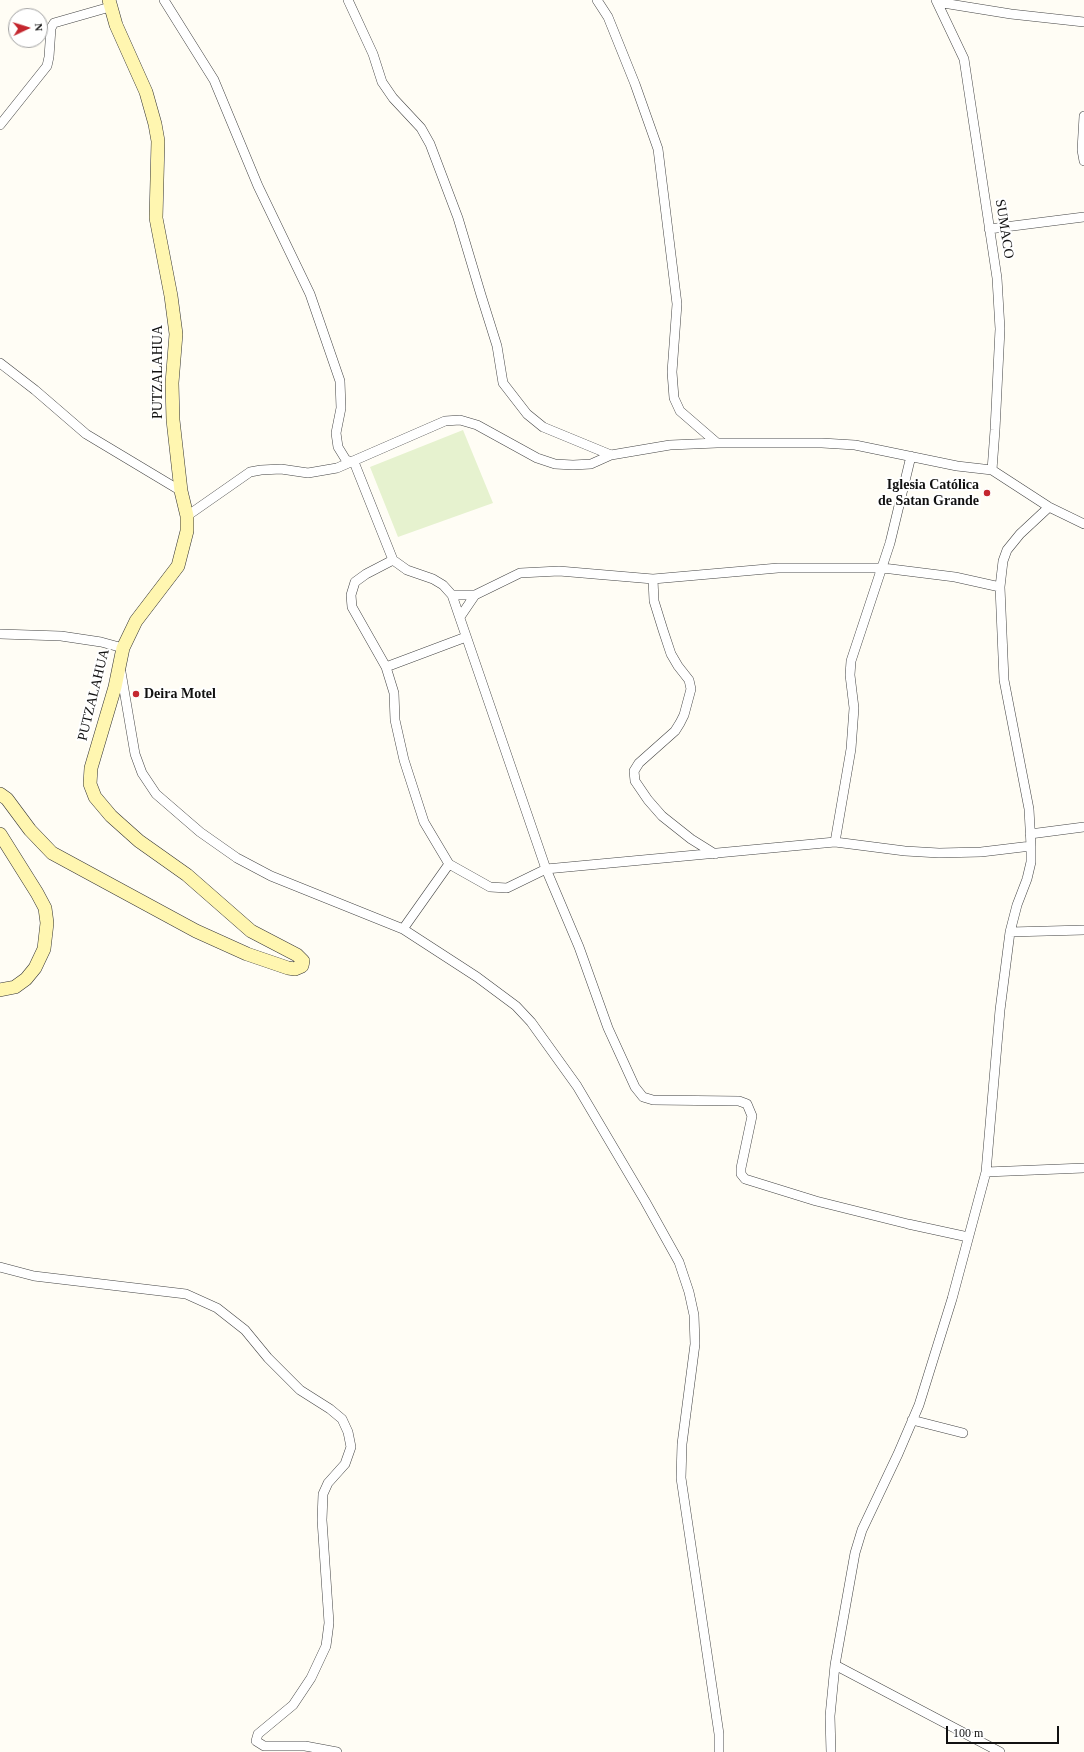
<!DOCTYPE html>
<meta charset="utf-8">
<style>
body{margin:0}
#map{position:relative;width:1084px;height:1752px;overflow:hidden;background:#fffdf5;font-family:Georgia,serif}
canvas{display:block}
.north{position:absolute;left:8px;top:8px;width:40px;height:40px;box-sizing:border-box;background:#fff;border:1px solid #a0a0a0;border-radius:50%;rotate:86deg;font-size:11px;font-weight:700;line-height:16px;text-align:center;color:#111}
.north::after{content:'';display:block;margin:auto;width:14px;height:18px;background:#c4262e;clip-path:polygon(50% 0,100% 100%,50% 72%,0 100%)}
.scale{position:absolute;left:946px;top:1726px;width:113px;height:18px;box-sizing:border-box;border:2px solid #111;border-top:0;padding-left:5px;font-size:12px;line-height:14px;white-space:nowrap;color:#111;-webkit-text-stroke:3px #fff;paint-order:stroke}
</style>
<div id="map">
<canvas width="1084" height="1752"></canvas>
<div class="north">N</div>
<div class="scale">100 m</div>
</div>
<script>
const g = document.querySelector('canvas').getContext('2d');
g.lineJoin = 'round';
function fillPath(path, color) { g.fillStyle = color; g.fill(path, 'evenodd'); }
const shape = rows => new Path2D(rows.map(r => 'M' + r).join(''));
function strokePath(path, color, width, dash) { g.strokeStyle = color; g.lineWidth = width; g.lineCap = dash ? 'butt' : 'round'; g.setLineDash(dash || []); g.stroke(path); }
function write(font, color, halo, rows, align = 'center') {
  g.font = font + ' Georgia,serif'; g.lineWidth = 4; g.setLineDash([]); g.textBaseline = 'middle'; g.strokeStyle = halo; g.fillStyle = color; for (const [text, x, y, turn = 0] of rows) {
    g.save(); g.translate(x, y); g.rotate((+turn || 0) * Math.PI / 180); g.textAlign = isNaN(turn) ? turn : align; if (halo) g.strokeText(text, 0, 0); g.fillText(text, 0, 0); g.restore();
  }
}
const pitch = shape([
 [463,430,493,503,398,537,370,467]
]);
const street = shape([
 [164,0,214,80,258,186,310,294,340,381,341,408,336,433,338,447,346,460,354,462,393,560,366,574,355,582,351,595,352,607,386,667,394,693,395,720,404,760,424,822,449,864,490,887,507,888,546,869,835,842,905,851,939,853,981,852,1031,846],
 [348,0,373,54,382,82,393,98,421,128,430,144,458,218,481,295,497,346,503,383,527,414,543,427,611,455],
 [597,0,608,17,635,84,658,149,677,304,672,372,674,398,680,411,717,443],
 [936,0,964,59,997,278,1000,329,995,430,992,470],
 [937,2,1011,14,1084,22],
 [1084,116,1082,150,1084,161],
 [0,125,47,66,49,57,51,28,54,23,110,7],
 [989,229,1084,217],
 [0,363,35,390,86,434,181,491],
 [187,516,250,472,261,470,281,469,308,473,337,468,445,421,460,420,477,425,537,458,555,464,573,465,591,464,611,455,670,445,717,443,822,443,855,445,957,466,992,470,1049,507,1084,524],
 [393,560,407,570,433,579,443,585,452,595,546,869,579,947,608,1028,635,1087,643,1097,653,1100,739,1101,747,1104,752,1116,741,1168,741,1174,745,1179,816,1201,908,1224,968,1237],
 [653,579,654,601,663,630,671,654,678,666,689,680,691,689,684,715,680,723,675,731,639,763,634,771,635,781,648,800,662,816,691,839,715,854],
 [452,595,475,595,520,573,559,571,653,579,778,568,883,568,955,577,1000,587],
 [460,617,475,595],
 [0,634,61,636,101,642,123,648],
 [386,667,466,637],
 [121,672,135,754,142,773,156,794,200,832,237,858,271,876,403,929,477,977,516,1006,531,1022,577,1086,645,1201,679,1262,689,1292,694,1315,695,1344,682,1444,681,1478,719,1734,719,1752],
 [1030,834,1084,827],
 [835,842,851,749,854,708,850,675,851,661,890,543,911,456],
 [403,929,449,864],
 [1010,932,1084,930],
 [986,1172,1084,1168],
 [0,1267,34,1276,186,1294,217,1308,245,1330,268,1358,300,1390,330,1409,342,1419,348,1432,351,1447,345,1464,328,1483,323,1494,322,1520,329,1623,326,1646,311,1678,293,1705,258,1734,256,1741,264,1746,305,1746,337,1752],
 [912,1420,963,1433],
 [835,1665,1000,1752],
 [831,1752,830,1716,835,1665,855,1553,862,1530,898,1454,919,1405,952,1299,986,1172,1000,1010,1010,932,1017,905,1027,879,1031,862,1031,846,1029,809,1004,680,1000,587,1003,561,1007,550,1020,534,1049,507]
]);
const secondary = shape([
 [0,794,7,799,30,830,52,853,196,931,247,954,288,968,295,969,302,966,303,961,297,955,251,931,187,875,139,841,111,816,95,797,90,784,91,768,115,687,123,648,136,621,178,566,187,531,187,516,181,491,173,420,172,383,176,334,171,296,156,218,158,141,155,124,146,92,116,25,109,0],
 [0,834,37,893,45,908,47,923,44,949,35,968,26,979,15,987,0,990]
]);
const markers = [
 [987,493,4,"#c4262e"],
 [136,694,4,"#c4262e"]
];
const streetNames = [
 ["SUMACO",1004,229,81],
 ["PUTZALAHUA",158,372,-90],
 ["PUTZALAHUA",94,695,-76]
];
const poiNames = [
 ["Iglesia Católica",979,485],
 ["de Satan Grande",979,501],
 ["Deira Motel",144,694,"left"]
];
fillPath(pitch, '#e6f2cf');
strokePath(street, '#444', 10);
strokePath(secondary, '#333', 14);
strokePath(street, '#fff', 9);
strokePath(secondary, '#fff6b0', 13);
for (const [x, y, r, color] of markers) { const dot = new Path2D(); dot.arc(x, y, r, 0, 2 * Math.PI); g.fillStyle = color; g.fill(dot); strokePath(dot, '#fff', 1.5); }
write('14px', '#111', '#fff', streetNames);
write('bold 14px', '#111', '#fff', poiNames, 'right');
</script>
